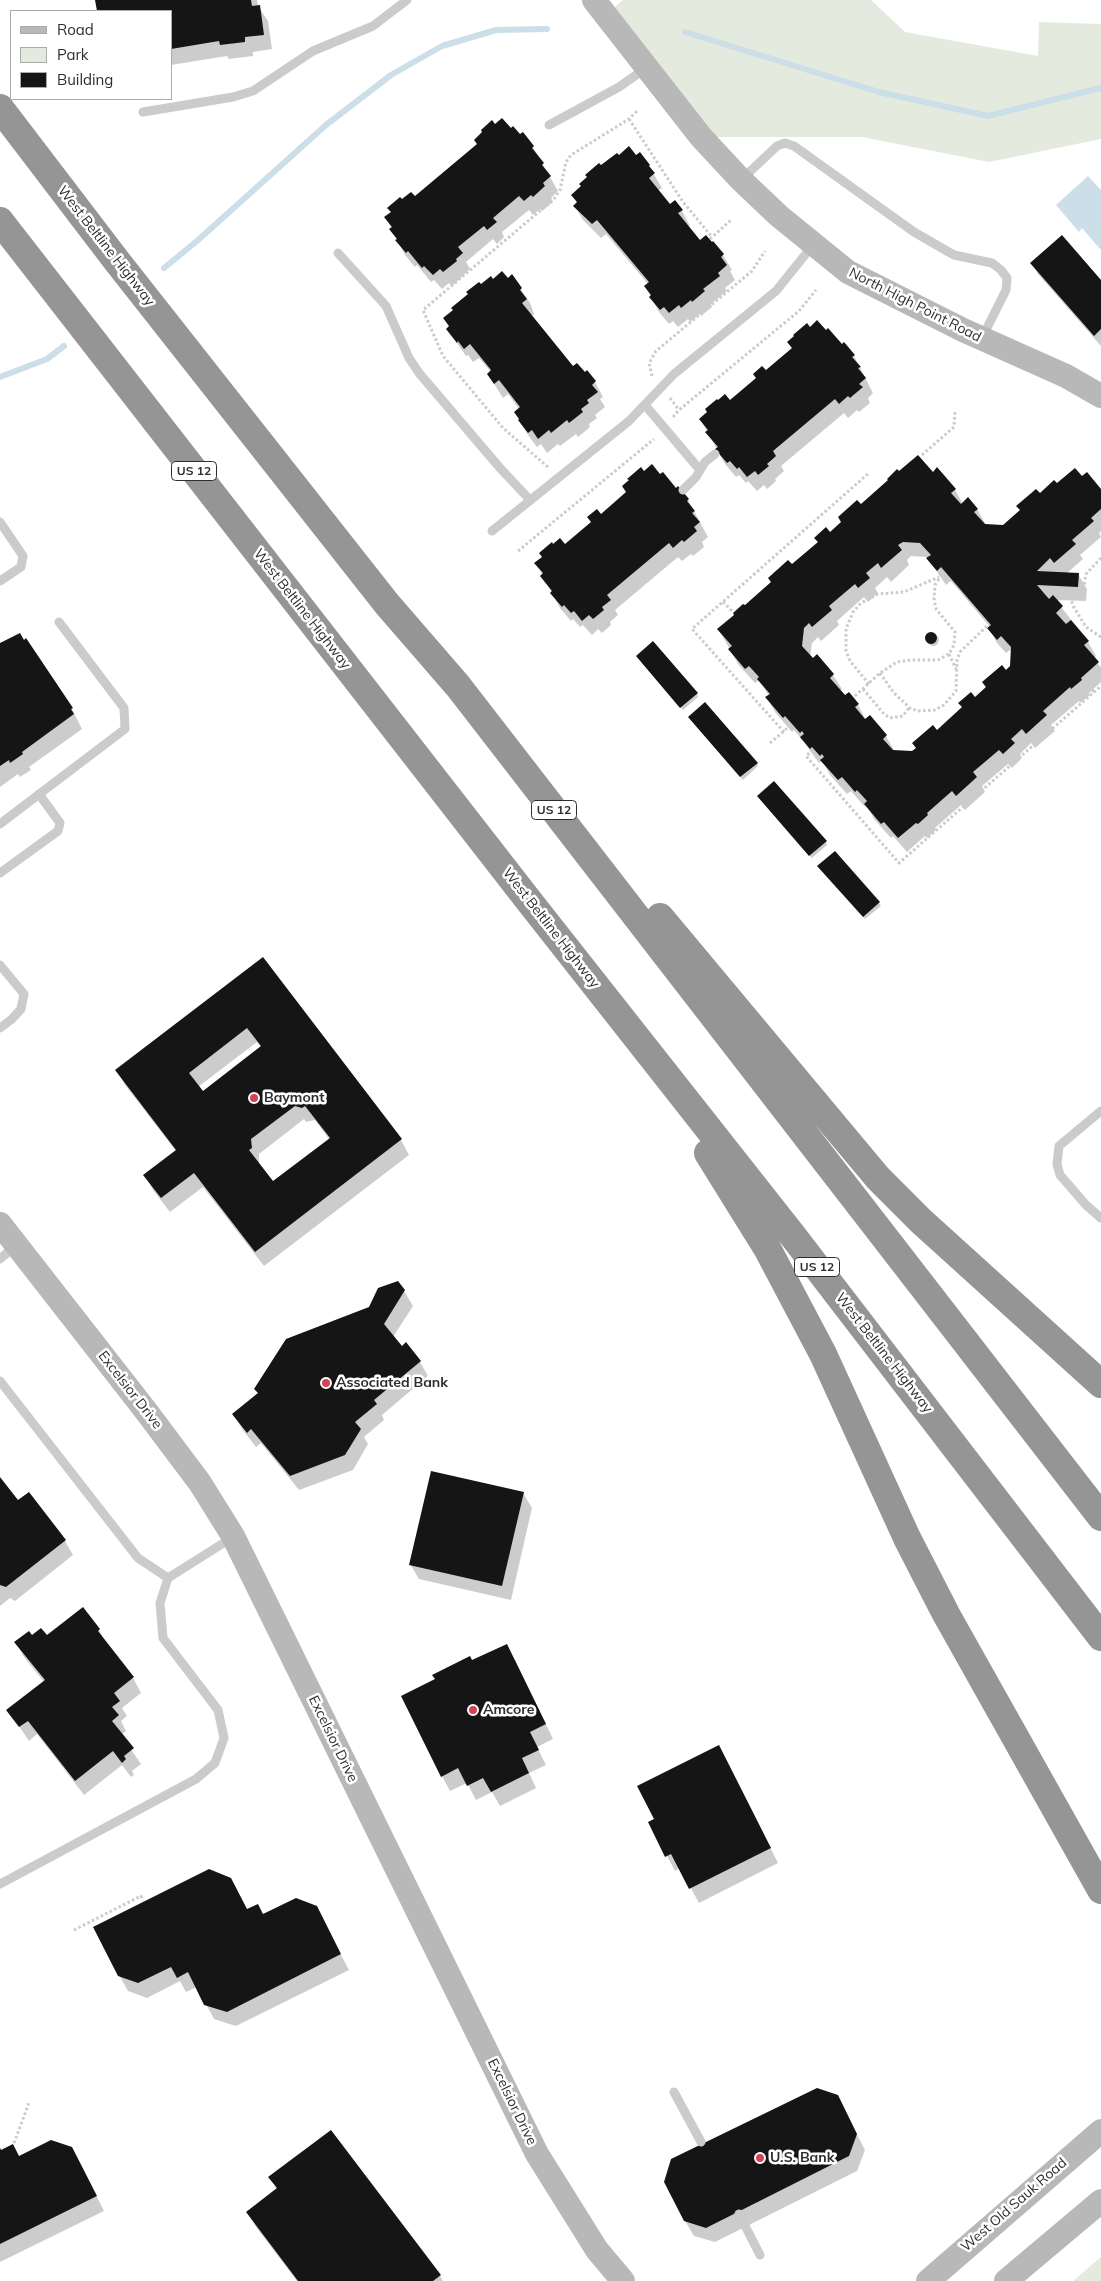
<!DOCTYPE html>
<style>
body{margin:0}
#map{position:relative;width:1101px;height:2281px;overflow:hidden;background:#fff;font-family:Mulish,sans-serif}
canvas{display:block}
.legend{position:absolute;left:10px;top:10px;width:162px;height:90px;box-sizing:border-box;background:#fff;border:1px solid #ababab;margin:0;padding:6px 9px;list-style:none;font-size:15px;color:#2e2e2e}
.legend li{display:flex;align-items:center;gap:10px;height:25px}
.legend b{width:25px;border:1px solid #ababab}
</style>
<div id="map">
<canvas width="1101" height="2281"></canvas>
<ul class="legend">
<li><b style="height:6px;background:#b8b8b8"></b>Road</li>
<li><b style="height:14px;background:#e5eade"></b>Park</li>
<li><b style="height:14px;background:#151515"></b>Building</li>
</ul>
</div>
<script>
const g = document.querySelector('canvas').getContext('2d');
g.lineJoin = 'round';
function fillPath(path, color) { g.fillStyle = color; g.fill(path, 'evenodd'); }
const shape = rows => new Path2D(rows.map(r => 'M' + r).join(''));
function strokePath(path, color, width, dash) { g.strokeStyle = color; g.lineWidth = width; g.lineCap = dash ? 'butt' : 'round'; g.setLineDash(dash || []); g.stroke(path); }
function write(font, color, halo, rows, align = 'center') {
  g.font = font + ' Mulish,sans-serif'; g.lineWidth = 5; g.setLineDash([]); g.textBaseline = 'middle'; g.strokeStyle = halo; g.fillStyle = color; for (const [text, x, y, turn = 0] of rows) {
    g.save(); g.translate(x, y); g.rotate((+turn || 0) * Math.PI / 180); g.textAlign = isNaN(turn) ? turn : align; if (halo) g.strokeText(text, 0, 0); g.fillText(text, 0, 0); g.restore();
  }
}
const green = shape([
 [623,0,871,0,905,32,1038,56,1039,22,1101,24,1101,139,989,162,862,137,701,137,606,15],
 [1101,2257,1101,2281,1073,2281]
]);
const water = shape([
 [1088,176,1101,190,1101,250,1082,228,1079,232,1056,205]
]);
const shadow = shape([
 [97,0,257,0,258,6,268,21,272,49,253,52,253,56,229,59,227,56,171,65,171,11,98,11],
 [495,126,520,136,522,134,533,147,558,191,551,198,553,202,542,211,540,209,533,215,529,210,502,232,504,237,497,244,493,239,466,262,470,269,452,286,449,283,442,289,434,280,431,282,417,265,415,267,405,255,386,218,391,213,389,208,402,201,415,198,478,145],
 [636,157,649,166,662,188,658,191,670,206,674,202,682,211,690,226,688,227,700,241,713,243,723,255,732,270,730,271,735,280,725,288,727,291,711,304,712,307,701,316,700,314,690,322,688,319,678,327,673,321,669,324,659,312,645,286,648,284,606,234,601,238,583,220,575,206,578,204,573,195,601,167],
 [1032,263,1101,281,1101,346,1038,274],
 [512,276,530,303,534,314,532,316,572,368,595,382,603,397,600,399,605,407,595,415,597,418,589,424,590,427,578,437,576,434,560,446,558,444,547,453,541,444,537,447,528,435,519,420,519,409,508,394,503,398,488,374,491,372,479,358,473,362,468,355,466,356,447,329,481,286,493,280,508,280],
 [789,343,842,346,844,344,854,356,873,393,868,398,870,403,859,412,857,410,848,418,844,413,781,466,784,471,775,479,776,481,767,489,764,485,757,491,748,481,746,483,739,475,736,477,725,464,701,420,730,401,792,349],
 [644,473,676,490,688,500,708,537,702,542,704,547,693,556,691,554,682,561,678,557,615,610,618,615,610,622,611,625,602,633,598,629,592,635,583,625,580,627,573,619,571,621,560,608,536,563,565,546,627,493],
 [933,473,955,490,963,504,977,509,986,525,1003,526,1040,495,1057,485,1082,478,1101,491,1101,531,1099,533,1101,537,1080,555,1083,559,1066,574,1078,574,1087,589,1086,601,1056,600,1088,642,1096,656,1094,658,1101,668,1101,682,1089,693,1090,695,1080,703,1079,701,1051,725,1055,731,1035,748,1031,743,1020,754,1022,758,1012,768,1008,764,982,786,985,792,965,810,961,805,935,828,936,830,927,838,925,836,907,852,893,836,891,838,874,819,866,804,864,806,851,791,847,794,830,775,824,764,821,761,819,763,803,741,794,730,792,732,775,712,767,698,769,696,759,680,755,683,738,664,719,630,818,543,815,538,830,533,861,505],
 [911,556,927,557,946,585,951,581,990,627,989,628,997,643,1006,653,1010,650,1012,652,1012,666,983,683,986,688,913,753,895,752,886,736,866,720,858,705,840,691,842,689,833,675,810,657,812,643,818,637,821,641,839,625,837,621,864,597,868,602,878,593,875,588,887,577,891,582,909,565,907,560],
 '927 640a6 6 0 1 1 12 0a6 6 0 1 1-12 0Z',
 [23,641,72,709,82,729,29,767,31,770,20,777,18,774,0,787,0,645],
 [639,659,697,693,698,697,683,710],
 [692,720,757,763,758,766,743,780],
 [760,799,826,842,827,845,812,858],
 [821,869,879,903,881,906,865,919],
 [262,959,401,1140,409,1155,264,1266,203,1187,170,1212,153,1190,145,1175,176,1151,125,1085,117,1070],
 [257,1042,261,1048,203,1092,198,1087],
 [304,1119,306,1122,315,1120,329,1139,273,1183,259,1164,259,1154],
 [404,1291,413,1306,393,1337,401,1348,406,1344,420,1362,428,1376,382,1415,384,1420,364,1437,368,1444,353,1470,299,1490,261,1443,256,1447,242,1429,234,1415,370,1308],
 [0,1479,18,1502,65,1541,73,1555,15,1601,10,1598,0,1606],
 [523,1493,532,1508,511,1600,419,1579,410,1564],
 [99,1630,107,1645,133,1678,141,1693,122,1708,127,1716,121,1721,126,1731,121,1735,141,1764,132,1771,134,1775,131,1777,122,1765,84,1795,37,1734,29,1741,8,1710,44,1682,24,1657,16,1642,31,1636,46,1637],
 [515,1660,553,1739,537,1747,546,1765,529,1773,536,1788,500,1806,492,1792,476,1800,467,1783,450,1791,442,1776,472,1662],
 [719,1746,778,1863,699,1903,680,1868,675,1871,649,1822,656,1819],
 [231,1879,247,1910,263,1916,324,1923,349,1970,236,2026,214,2019,197,1987,186,1992,180,1981,147,1998,128,1991,119,1975],
 [837,2096,865,2150,857,2171,715,2242,694,2236,685,2221],
 [0,2148,2,2151,19,2157,80,2163,104,2211,0,2262],
 [270,2177,440,2276,443,2281,297,2281,256,2227,248,2212,277,2190]
]);
const stream = shape([
 [685,32,879,92,988,116,1101,88],
 [164,268,197,241,326,125,391,75,442,46,496,30,547,29],
 [0,377,47,359,64,346]
]);
const building = shape([
 [95,0,251,0,252,6,260,5,264,35,245,37,245,42,220,45,219,41,171,49,171,11,97,11],
 [502,118,511,128,513,126,520,134,523,132,534,146,532,148,544,163,542,165,551,176,543,183,545,186,533,197,531,195,524,201,519,196,493,218,497,222,487,230,484,226,458,247,463,253,456,259,457,261,443,272,440,269,433,275,424,266,422,268,408,251,406,253,395,240,397,239,389,229,392,227,384,217,391,212,387,208,400,197,402,199,411,192,415,196,477,144,474,140,482,132,481,130,492,120,495,124],
 [629,146,636,155,640,152,650,165,649,166,655,173,649,178,670,204,675,200,683,210,678,213,700,240,706,235,712,242,713,241,724,254,721,257,727,265,718,273,720,276,703,289,705,291,692,302,691,300,681,308,679,305,669,313,664,307,660,310,649,297,651,295,644,286,649,282,597,220,592,224,573,206,577,202,571,195,581,186,579,184,587,177,585,175,599,163,601,165,617,153,619,155],
 [1062,235,1101,280,1101,329,1094,336,1030,263],
 [502,271,508,278,512,274,522,288,520,290,527,299,522,303,573,366,577,363,585,372,587,370,596,381,592,385,598,392,587,400,589,403,581,409,583,412,569,423,567,420,551,433,549,430,538,439,532,430,528,433,518,420,519,419,514,412,520,407,499,380,494,384,487,374,491,370,470,344,464,349,458,341,457,343,446,329,449,326,443,318,453,310,451,308,468,294,466,292,479,282,481,284,491,276,493,279],
 [817,320,826,330,828,328,842,344,844,342,855,355,852,357,861,367,858,368,866,378,859,384,863,387,850,398,848,396,839,404,835,399,773,451,776,456,767,464,769,466,758,475,755,471,747,477,739,467,737,469,730,461,727,463,715,449,718,447,705,432,708,430,699,419,707,412,705,409,717,399,718,400,725,394,730,400,756,378,753,374,762,366,766,370,792,348,787,342,794,336,793,335,807,323,810,327],
 [918,455,933,472,937,467,956,489,951,493,961,504,968,497,978,509,974,512,985,524,1003,525,1020,510,1016,506,1036,489,1040,493,1054,480,1057,483,1075,468,1082,476,1087,472,1101,489,1101,509,1091,518,1094,521,1072,540,1076,544,1054,563,1050,558,1037,571,1079,573,1078,587,1037,585,1049,599,1053,595,1063,606,1056,613,1066,624,1071,620,1089,641,1084,645,1099,662,1081,678,1082,680,1071,689,1070,687,1043,711,1047,715,1026,734,1022,729,1011,739,1015,743,1003,754,999,750,973,772,977,777,956,796,952,791,927,813,928,815,918,824,916,823,898,838,884,822,881,824,864,804,867,801,857,790,855,792,842,777,838,780,820,760,824,757,822,754,820,756,812,747,810,749,800,737,804,734,802,731,800,733,785,716,783,718,765,697,770,694,757,679,759,677,749,666,745,669,728,649,732,646,717,629,734,615,733,613,743,604,745,605,771,582,768,578,788,560,792,564,818,542,814,538,826,527,830,532,841,522,838,517,857,500,861,504,888,480,887,479,897,469,899,471],
 [903,542,920,543,931,555,926,558,937,571,941,567,991,625,987,628,997,640,1001,636,1011,647,1010,666,1006,670,1002,665,982,682,986,687,975,697,971,692,958,703,962,707,937,730,933,725,912,743,916,748,912,751,893,750,883,739,887,735,870,715,865,719,855,707,859,704,849,692,845,695,830,678,834,674,817,654,813,658,802,646,804,628,809,623,812,627,832,610,829,606,855,584,858,588,870,578,866,573,878,563,881,568,902,550,898,545],
 [652,464,660,474,663,472,676,488,678,486,689,499,687,501,695,511,692,513,700,522,694,527,697,531,684,542,682,540,673,548,669,543,607,595,611,600,602,607,604,610,593,619,589,615,582,621,574,611,571,613,564,605,562,607,550,593,552,591,540,576,543,573,534,563,542,557,539,553,552,542,553,544,560,538,565,544,591,522,587,517,597,509,601,514,626,492,622,486,629,480,627,479,641,467,644,471],
 '925 638a6 6 0 1 1 12 0a6 6 0 1 1-12 0Z',
 [20,633,24,640,26,638,73,708,71,709,74,714,22,752,23,754,10,763,9,760,0,766,0,643],
 [653,641,698,693,680,708,636,656],
 [705,702,758,763,740,777,688,717],
 [774,781,827,841,809,856,757,796],
 [835,851,880,902,863,917,817,866],
 [263,957,402,1139,255,1252,194,1173,161,1198,143,1175,176,1150,115,1070],
 [247,1028,261,1046,203,1091,189,1073],
 [295,1106,302,1108,305,1106,330,1138,273,1181,249,1150,252,1148,251,1139],
 [398,1281,405,1290,384,1324,402,1346,406,1342,421,1361,374,1400,377,1404,355,1422,361,1429,345,1455,290,1476,251,1429,247,1433,232,1414,258,1393,254,1389,286,1339,369,1307,378,1288],
 [431,1471,524,1492,502,1586,409,1565],
 [0,1477,18,1500,29,1492,66,1540,6,1587,0,1585],
 [83,1607,100,1629,98,1631,134,1677,114,1693,120,1701,112,1707,119,1715,112,1721,134,1748,124,1756,126,1759,122,1763,113,1751,75,1781,28,1721,19,1727,6,1710,45,1680,14,1642,29,1631,32,1635,41,1628,47,1635],
 [507,1644,546,1724,530,1732,539,1750,522,1758,529,1773,491,1792,483,1778,467,1786,458,1768,441,1777,401,1696,435,1679,432,1675,470,1656,472,1660],
 [719,1745,771,1848,689,1889,671,1854,665,1857,648,1822,654,1819,637,1786],
 [209,1869,231,1878,247,1909,258,1904,263,1914,296,1898,317,1906,341,1954,227,2012,204,2005,188,1972,177,1978,171,1967,138,1983,118,1976,93,1927],
 [817,2088,838,2095,857,2134,849,2156,706,2228,684,2221,664,2182,671,2159],
 [331,2130,441,2275,433,2281,298,2281,246,2212,277,2188,268,2177],
 [51,2140,72,2147,97,2196,0,2244,0,2148,1,2150,13,2144,19,2156]
]);
const path = shape([
 [629,119,683,202,712,237],
 [710,239,731,220],
 [652,376,649,363,656,351,752,271,765,251],
 [670,398,679,410],
 [673,417,679,410,799,311,816,290],
 [922,455,954,427,955,411],
 [548,467,503,428,443,356,423,310,554,199,560,190,566,162,571,155,629,119,637,111],
 [518,551,654,439],
 [1101,558,1086,574,1083,592,1070,595,1073,606,1086,627,1101,637],
 [723,602,732,611],
 [949,654,956,669],
 [880,673,894,693,910,708,918,711,935,710,944,705,956,691,957,660,960,652,988,625],
 [1083,678,1094,692],
 [1085,681,1101,667],
 [869,684,850,661,846,651,846,629,853,612,861,603,878,594,904,592,939,577],
 [863,689,884,714,890,718,903,716,909,708],
 [855,696,880,673,897,662,911,660,938,660,949,654,954,645,955,632,936,609,934,598,935,585,943,573],
 [784,732,692,629,869,473],
 [770,743,791,725],
 [813,750,806,756,899,863,1101,686],
 [919,825,929,837],
 [74,1930,141,1896,143,1901],
 [14,2143,29,2103]
]);
const lane = shape([
 [143,112,233,97,253,91,313,51,373,26,407,0],
 [549,125,619,87,646,68],
 [741,180,777,146,785,143,794,146,914,232,954,255,992,263,1001,270,1007,278,1006,290,983,336],
 [338,253,386,306,409,358,419,373,500,468,530,500],
 [645,405,700,470],
 [683,490,696,477,705,462,715,454],
 [0,522,23,556,21,567,0,581],
 [492,531,629,421,674,374,776,291,813,245],
 [0,824,125,729,124,708,59,622],
 [0,873,58,831,60,823,39,794],
 [0,965,24,994,21,1009,12,1019,0,1028],
 [1101,1111,1059,1146,1057,1164,1060,1175,1086,1205,1101,1218],
 [0,1259,15,1246],
 [0,1381,138,1558,168,1578],
 [0,1884,196,1779,215,1763,224,1738,218,1710,163,1638,160,1603,168,1578,233,1537],
 [674,2092,701,2142],
 [739,2214,760,2255]
]);
const secondary = shape([
 [594,0,701,137,741,180,779,216,848,272,963,330,1066,376,1101,396],
 [0,1224,146,1411,200,1483,233,1536,537,2154,597,2250,623,2281],
 [928,2281,1101,2131],
 [1006,2281,1101,2201]
]);
const highway = shape([
 [0,108,116,260,387,604,458,686,1101,1517],
 [0,221,529,901,793,1236,1101,1637],
 [660,917,878,1178,921,1221,1101,1384],
 [708,1153,767,1248,823,1354,907,1538,946,1614,1101,1890]
]);
const markers = [
 [254,1098,5,"#d04556"],
 [326,1383,5,"#d04556"],
 [473,1710,5,"#d04556"],
 [760,2158,5,"#d04556"]
];
const shields = [
 [194,471,45],
 [554,810,45],
 [817,1267,45]
];
const shieldNames = [
 ["US 12",194,471],
 ["US 12",554,810],
 ["US 12",817,1267]
];
const streetNames = [
 ["West Beltline Highway",106,246,52],
 ["North High Point Road",915,305,27],
 ["West Beltline Highway",302,609,52],
 ["West Beltline Highway",551,928,52],
 ["West Beltline Highway",884,1353,52],
 ["Excelsior Drive",130,1390,52],
 ["Excelsior Drive",333,1739,64],
 ["Excelsior Drive",512,2102,64],
 ["West Old Sauk Road",1014,2205,-41]
];
const poiNames = [
 ["Baymont",264,1098],
 ["Associated Bank",336,1383],
 ["Amcore",483,1710],
 ["U.S. Bank",770,2158]
];
fillPath(green, '#e5eade');
fillPath(water, '#ccdee7');
fillPath(shadow, '#0003');
strokePath(stream, '#ccdee7', 6);
fillPath(building, '#151515');
strokePath(path, '#cbcbcb', 3, [2.5, 2.5]);
strokePath(lane, '#cbcbcb', 9);
strokePath(secondary, '#b8b8b8', 24);
strokePath(highway, '#959595', 28);
for (const [x, y, r, color] of markers) { const dot = new Path2D(); dot.arc(x, y, r, 0, 2 * Math.PI); g.fillStyle = color; g.fill(dot); strokePath(dot, '#fff', 2); }
for (const [x, y, w] of shields) { const box = new Path2D(); box.roundRect(x - w / 2, y - 9.5, w, 19, 4); g.fillStyle = '#fff'; g.fill(box); strokePath(box, '#2e2e2e', 1); }
write('bold 12px', '#2e2e2e', null, shieldNames);
write('14px', '#2e2e2e', '#fff', streetNames);
write('bold 14px', '#2e2e2e', '#fff', poiNames, 'left');
</script>
